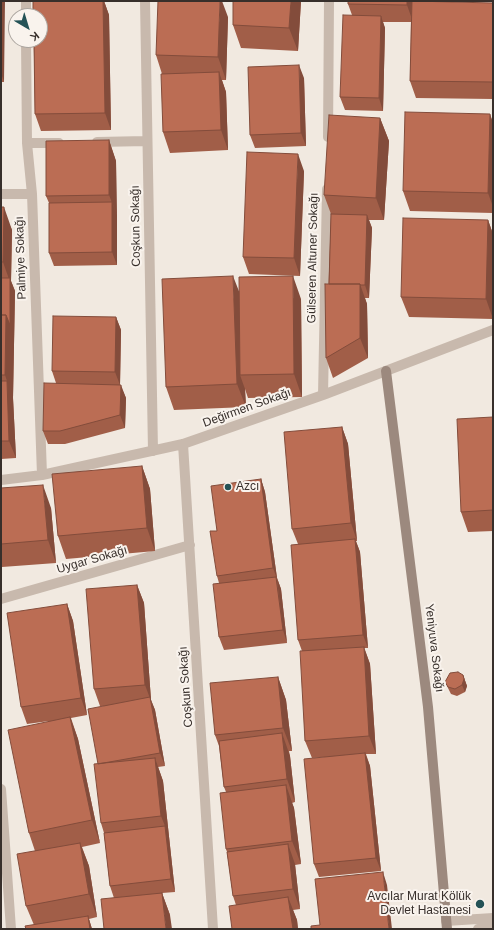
<!DOCTYPE html>
<meta charset="utf-8">
<style>
body{margin:0}
#map{position:relative;width:494px;height:930px;overflow:hidden;background:#f1e9e0;font-family:Arial,sans-serif}
canvas{display:block}
.frame{position:absolute;inset:0;border:2px solid #372f2b;pointer-events:none}
.north{position:absolute;left:8px;top:8px;width:40px;height:40px;box-sizing:border-box;background:#f9f3ed;border:1px solid #aba59f;border-radius:50%;rotate:142deg;font-size:11px;font-weight:700;line-height:16px;text-align:center;color:#372f2b}
.north::after{content:'';display:block;margin:auto;width:14px;height:18px;background:#245256;clip-path:polygon(50% 0,100% 100%,50% 72%,0 100%)}
</style>
<div id="map">
<canvas width="494" height="930"></canvas>
<div class="frame"></div>
<div class="north">K</div>
</div>
<script>
const g = document.querySelector('canvas').getContext('2d');
g.lineJoin = 'round';
const shape = rows => new Path2D(rows.map(r => 'M' + r).join(''));
function strokePath(path, color, width, dash) { g.strokeStyle = color; g.lineWidth = width; g.lineCap = dash ? 'butt' : 'round'; g.setLineDash(dash || []); g.stroke(path); }
function fillPath(path, color) { g.fillStyle = color; g.fill(path, 'evenodd'); }
function write(font, color, halo, rows, align = 'center') {
  g.font = font + ' Arial,sans-serif'; g.lineWidth = 4; g.setLineDash([]); g.textBaseline = 'middle'; g.strokeStyle = halo; g.fillStyle = color; for (const [text, x, y, turn = 0] of rows) {
    g.save(); g.translate(x, y); g.rotate((+turn || 0) * Math.PI / 180); g.textAlign = isNaN(turn) ? turn : align; if (halo) g.strokeText(text, 0, 0); g.fillText(text, 0, 0); g.restore();
  }
}
const lane = shape([
 [446,921,493,918],
 [478,929,493,928]
]);
const street = shape([
 [26,1,26,16],
 [145,1,153,451],
 [26,40,27,143,32,194,42,475],
 [328,137,329,1],
 [97,142,147,141],
 [27,143,59,143],
 [1,194,32,194],
 [323,395,327,189],
 [183,444,213,929],
 [1,480,42,475,183,444,323,395,493,330],
 [1,599,190,545],
 [1,789,11,929]
]);
const secondary = shape([
 [386,371,428,707,447,929]
]);
const wall = shape([
 [1,1,4,82,1,82],
 [33,1,104,1,109,15,111,130,41,131,35,114],
 [301,1,298,51,241,48,233,25],
 [493,3,493,99,416,98,410,81,411,22,383,22,385,28,383,111,345,110,340,97,352,15,348,4],
 [228,17,226,80,222,80,226,92,228,150,170,153,163,132,162,74,156,55],
 [304,78,306,146,255,148,250,135],
 [490,114,493,123,493,213,410,211,403,191],
 [380,118,389,141,384,220,369,220,372,228,369,298,365,298,367,304,368,358,333,378,326,358,331,214,324,195],
 [109,140,116,161,117,265,54,266,49,253,49,203,46,196],
 [304,171,300,276,249,274,243,257],
 [1,207,12,230,11,281,15,291,13,398,16,458,1,459],
 [488,220,493,234,493,319,409,317,401,297],
 [239,291,301,299,302,397,248,398,245,389,246,407,174,410,166,387],
 [116,317,121,330,120,385,126,398,125,428,65,444,48,444,43,431,56,383,52,371],
 [493,417,493,531,468,532,461,512],
 [342,427,348,444,357,541,356,541,360,552,368,648,364,648,370,664,376,754,366,754,370,766,381,871,319,877,314,864,328,757,312,758,305,741,302,651,298,640,298,544,292,529],
 [142,466,150,489,155,551,66,559,58,536],
 [261,479,265,492,277,578,281,589,287,643,224,650,219,637,219,583,217,576,217,531],
 [1,488,51,508,56,563,2,567,1,564],
 [137,585,144,603,151,700,155,710,165,766,158,767,163,781,175,892,162,893,170,915,114,898,110,886,104,833,101,823,104,706,100,706,94,689],
 [67,604,73,621,87,715,71,718,78,739,100,843,82,847,89,866,97,917,89,919,92,929,26,929,34,925,26,906,35,851,29,833,49,721,27,724,21,707],
 [463,675,467,686,465,692,457,696,451,694,445,682],
 [278,677,286,700,292,751,289,751,290,756,295,802,292,803,294,808,301,864,295,865,300,909,293,910,297,920,298,929,232,929,236,905,233,896,227,852,226,849,226,792,224,787,219,746,215,735]
]);
const shadedWall = shape([
 [1,1,5,1,4,82,1,73],
 [103,1,104,1,109,15,111,130,105,113],
 [220,1,222,1,228,17,226,80,218,57],
 [291,1,301,1,298,51,289,28],
 [407,1,414,1,413,22,407,5],
 [381,16,385,28,383,111,379,98],
 [299,65,304,78,306,146,301,133],
 [219,72,226,92,228,150,221,130],
 [490,114,493,123,493,207,488,193],
 [380,118,389,141,384,220,376,198],
 [109,140,116,161,117,215,109,195],
 [298,154,304,171,300,276,294,258],
 [112,202,117,215,117,265,112,252],
 [4,207,12,230,11,281,15,291,13,398,16,458,9,441,7,381,5,375,6,315,10,282,3,262],
 [367,215,372,228,369,298,365,285],
 [488,220,493,234,493,319,486,299],
 [233,276,242,299,240,375,245,389,246,407,237,384],
 [293,276,301,299,302,397,294,374],
 [360,284,367,304,368,358,360,338],
 [116,317,121,330,120,385,115,372],
 [121,385,126,398,125,428,120,415],
 [342,427,348,444,357,541,351,523],
 [142,466,150,489,155,551,147,528],
 [261,479,265,492,277,578,281,589,287,643,283,630,277,579,273,568],
 [43,485,51,508,56,563,48,540],
 [355,539,360,552,368,648,363,635],
 [137,585,144,603,151,700,155,710,165,766,160,753,151,701,145,685],
 [67,604,73,621,87,715,81,698],
 [364,647,370,664,376,754,369,736],
 [463,675,467,686,465,692,462,685],
 [278,677,286,700,292,751,283,728],
 [70,717,78,739,100,843,92,820],
 [282,733,290,756,295,802,287,779],
 [365,753,370,766,381,871,376,858],
 [155,758,163,781,175,892,171,879,165,826,161,816],
 [286,785,294,808,301,864,292,841],
 [80,843,89,866,97,917,89,894],
 [288,844,295,864,300,909,293,889],
 [383,872,387,885,392,929,389,929],
 [162,893,170,915,172,929,166,929],
 [288,897,297,920,298,929,293,929],
 [88,916,92,929,90,929]
]);
const building = shape([
 [33,1,103,1,105,113,35,114,34,40,40,40,40,16,33,16,33,1],
 [158,1,220,1,218,57,156,55,158,1],
 [233,1,291,1,289,28,233,25,233,1],
 [348,1,407,1,407,5,348,4,348,1],
 [412,1,493,3,493,82,410,81,412,1],
 [343,15,381,16,379,98,340,97,343,15],
 [299,65,301,133,250,135,248,67,299,65],
 [219,72,221,130,163,132,161,74,219,72],
 [405,112,490,114,488,193,403,191,405,112],
 [329,115,380,118,376,198,324,195,329,115],
 [109,140,109,195,46,196,46,141,109,140],
 [247,152,298,154,294,258,243,257,247,152],
 [112,202,112,252,49,253,49,203,112,202],
 [1,207,4,207,3,262,1,262,1,207],
 [331,214,367,215,365,285,360,285,360,284,329,284,331,214],
 [403,218,488,220,486,299,401,297,403,218],
 [233,276,237,384,166,387,162,279,233,276],
 [293,276,294,374,240,375,239,277,293,276],
 [1,278,10,278,10,325,6,315,1,315,1,278],
 [325,284,360,284,360,338,326,358,325,284],
 [1,315,6,315,5,375,1,375,1,315],
 [53,316,116,317,115,372,52,371,53,316],
 [1,381,7,381,9,441,1,441,1,381],
 [44,383,121,385,120,415,60,431,43,431,44,383],
 [493,417,493,510,461,512,457,419,493,417],
 [342,427,351,523,292,529,284,432,342,427],
 [142,466,147,528,58,536,52,474,142,466],
 [261,479,273,568,217,576,210,531,217,531,211,486,261,479],
 [43,485,48,540,1,544,1,488,43,485],
 [355,539,363,635,298,640,291,545,355,539],
 [276,577,283,630,219,637,213,584,276,577],
 [137,585,145,685,94,689,86,589,137,585],
 [67,604,81,698,21,707,7,613,67,604],
 [364,647,369,736,305,741,300,651,364,647],
 [458,672,463,675,464,679,462,685,455,689,448,687,445,682,450,673,458,672],
 [278,677,283,728,215,735,210,683,278,677],
 [150,697,160,753,98,764,88,709,150,697],
 [70,717,92,820,29,833,8,730,70,717],
 [282,733,287,779,224,787,219,741,282,733],
 [365,753,376,858,314,864,304,759,365,753],
 [155,758,161,816,101,823,94,764,155,758],
 [286,785,292,841,226,849,220,793,286,785],
 [165,826,171,879,110,886,104,833,165,826],
 [80,843,89,894,26,906,17,854,80,843],
 [288,844,293,889,233,896,227,852,288,844],
 [383,872,389,929,311,929,311,926,320,925,315,879,383,872],
 [162,893,166,929,104,929,101,899,162,893],
 [288,897,293,929,232,929,229,906,288,897],
 [88,916,90,929,26,929,25,926,88,916]
]);
const markers = [
 [228,487,4,"#245256"],
 [480,904,5,"#245256"]
];
const streetNames = [
 ["Coşkun Sokağı",136,226,-91],
 ["Palmiye Sokağı",21,258,-92],
 ["Gülseren Altuner Sokağı",313,258,-89],
 ["Değirmen Sokağı",247,408,-20],
 ["Uygar Sokağı",92,560,-16],
 ["Yeniyuva Sokağı",434,648,83],
 ["Coşkun Sokağı",186,687,-94]
];
const poiNames = [
 ["Azcı",236,487],
 ["Avcılar Murat Kölük",471,897,"right"],
 ["Devlet Hastanesi",471,911,"right"]
];
strokePath(lane, '#c8b9ad', 10);
strokePath(street, '#c8b9ad', 10);
strokePath(secondary, '#9c897e', 10);
fillPath(wall, '#a15e48');
fillPath(shadedWall, '#834c3b');
fillPath(building, '#bb6d54');
strokePath(building, '#834c3b', 1);
for (const [x, y, r, color] of markers) { const dot = new Path2D(); dot.arc(x, y, r, 0, 2 * Math.PI); g.fillStyle = color; g.fill(dot); strokePath(dot, '#f9f3ed', 1.5); }
write('12px', '#372f2b', '#f9f3ed', streetNames);
write('12px', '#372f2b', '#f9f3ed', poiNames, 'left');
</script>
